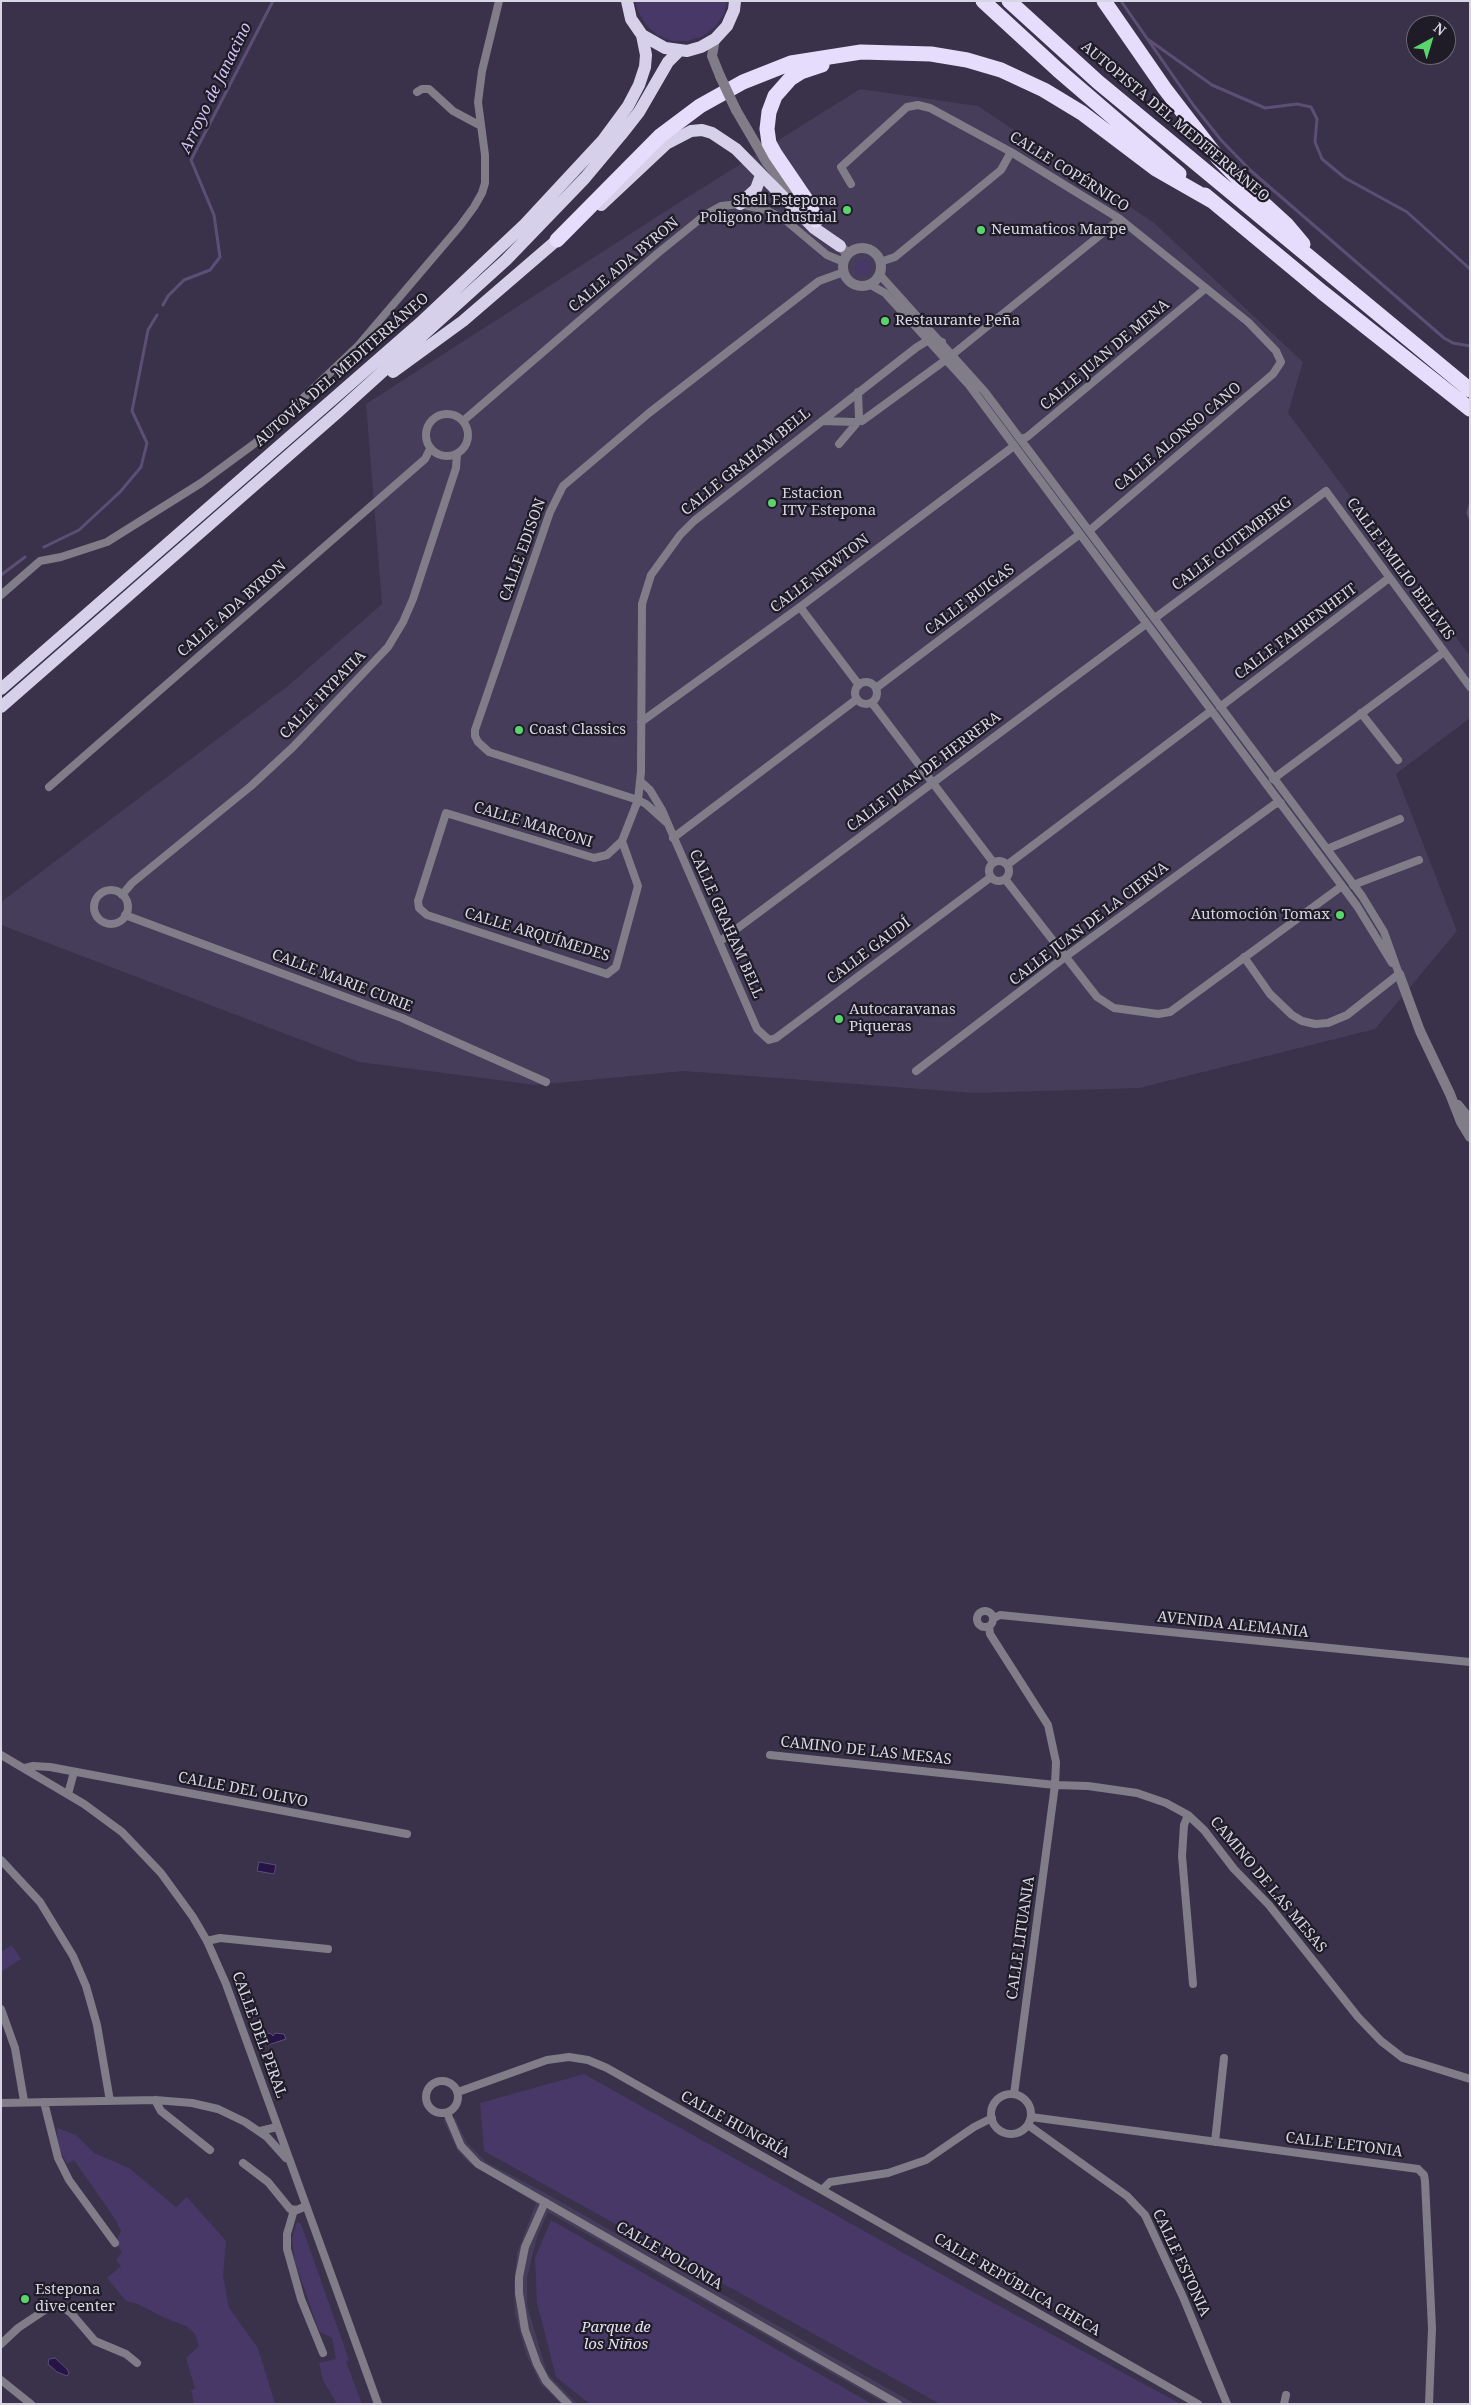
<!DOCTYPE html>
<meta charset="utf-8">
<style>
body{margin:0}
#map{position:relative;width:1471px;height:2405px;overflow:hidden;background:#39324a;font-family:"Noto Serif",serif}
canvas{display:block}
.frame{position:absolute;inset:0;border:2px solid #d8d5e4;pointer-events:none}
.north{position:absolute;left:1406px;top:15px;width:50px;height:50px;box-sizing:border-box;background:#1f1c27;border:1px solid #696673;border-radius:50%;rotate:39deg;font-size:14px;font-weight:700;line-height:20px;text-align:center;color:#d8d5e4}
.north::after{content:'';display:block;margin:auto;width:18px;height:22px;background:#5ad56e;clip-path:polygon(50% 0,100% 100%,50% 72%,0 100%)}
</style>
<div id="map">
<canvas width="1471" height="2405"></canvas>
<div class="frame"></div>
<div class="north">N</div>
</div>
<script>
const g = document.querySelector('canvas').getContext('2d');
g.lineJoin = 'round';
function fillPath(path, color) { g.fillStyle = color; g.fill(path, 'evenodd'); }
const shape = rows => new Path2D(rows.map(r => 'M' + r).join(''));
function strokePath(path, color, width, dash) { g.strokeStyle = color; g.lineWidth = width; g.lineCap = dash ? 'butt' : 'round'; g.setLineDash(dash || []); g.stroke(path); }
function write(font, color, halo, rows, align = 'center') {
  g.font = font + ' "Noto Serif",serif'; g.lineWidth = 4.5; g.setLineDash([]); g.textBaseline = 'middle'; g.strokeStyle = halo; g.fillStyle = color; for (const [text, x, y, turn = 0] of rows) {
    g.save(); g.translate(x, y); g.rotate((+turn || 0) * Math.PI / 180); g.textAlign = isNaN(turn) ? turn : align; if (halo) g.strokeText(text, 0, 0); g.fillText(text, 0, 0); g.restore();
  }
}
const built = shape([
 [860,89,978,106,1153,222,1303,362,1288,413,1470,656,1470,718,1396,774,1457,931,1375,1029,1139,1088,974,1093,684,1071,536,1085,359,1062,1,925,1,902,289,685,382,604,366,404,672,207],
 [455,2118,467,2143,486,2162,545,2193,915,2404,886,2404,548,2212,537,2237,527,2277,527,2305,547,2373,577,2404,561,2404,540,2383,526,2354,515,2314,514,2284,517,2253,536,2203,469,2163,457,2150,443,2119]
]);
const green = shape([
 [635,1,727,1,724,14,715,27,703,36,688,41,672,41,657,35,646,25,638,11],
 '855 267a8 8 0 1 1 16 0a8 8 0 1 1-16 0Z',
 [12,1945,21,1959,1,1972,1,1952],
 [584,2074,964,2287,1181,2404,940,2404,484,2151,480,2103],
 [57,2128,76,2135,94,2153,129,2168,176,2207,187,2197,226,2241,223,2276,229,2308,258,2348,275,2404,194,2404,191,2390,195,2389,186,2358,199,2346,195,2334,186,2326,163,2317,138,2304,126,2301,107,2278,121,2266,116,2260,122,2252,115,2243,121,2231,115,2219,74,2160,67,2164,58,2146],
 [551,2220,699,2305,872,2404,590,2404,556,2377,537,2303,535,2258],
 [297,2222,301,2224,349,2360,346,2362,362,2404,337,2404,323,2380,319,2363,336,2359,332,2338,319,2331,295,2262,292,2239]
]);
const water = shape([
 [259,1862,276,1865,274,1874,257,1871,259,1862],
 [270,2033,273,2036,275,2033,284,2034,286,2039,268,2045,264,2035,270,2033],
 [55,2358,67,2369,69,2373,67,2376,57,2372,48,2364,49,2359,55,2358]
]);
const stream = shape([
 [1121,1,1194,106,1221,140,1250,170,1444,338,1453,343,1470,346],
 [1149,40,1212,85,1265,108,1297,104,1311,107,1317,119,1315,142,1322,159,1345,178,1407,212,1470,269],
 [163,305,168,296,184,280,210,270,220,257,214,215,191,160,273,1],
 [1470,505,1468,513,1470,518],
 [44,547,79,530,120,492,141,467,147,443,132,411,148,330,157,315],
 [1,575,25,557]
]);
const minor = shape([
 [417,92,422,89,429,89,453,111,481,126],
 [851,184,841,167,907,107,918,105,930,108,1011,152,1120,219,1248,322,1276,351,1281,362,1273,374,1089,531],
 [880,262,895,257,1001,170,1011,152],
 [879,274,985,392,1362,896,1384,932,1399,974],
 [869,284,885,293,969,385,1357,906,1392,963],
 [858,392,859,418],
 '426 435a21 21 0 1 1 42 0a21 21 0 1 1-42 0Z',
 [463,421,658,253,705,215,721,206,740,204,766,210,784,219,827,255,844,262],
 [822,421,855,422],
 [862,421,947,359,1120,219],
 [1020,439,1027,437,1206,288],
 [839,444,856,424],
 [1,595,40,561,61,557,107,542,201,483,258,441,357,347,460,226,474,207,482,193,485,183,485,155,478,102,482,71,499,1],
 [800,607,859,685],
 [1155,618,1326,491,1470,687],
 '855 693a11 11 0 1 1 22 0a11 11 0 1 1-22 0Z',
 [876,688,1080,534],
 [872,703,993,862],
 [1220,707,1389,578],
 [1361,713,1398,760],
 [641,722,800,607,1014,446],
 [1273,779,1444,652],
 [640,781,650,790,662,810,757,1029,769,1040,776,1038,991,877],
 [49,787,425,459,430,449],
 [666,822,646,804,638,800,489,752,478,742,475,736,475,730,550,512,563,486,649,413,819,281,844,272],
 [673,838,857,699],
 [622,841,638,886,616,967,607,974,427,915,419,908,418,901,446,813,594,858,607,855,622,841,638,800,641,772,642,604,651,575,680,535,694,521,917,347,932,338,942,342],
 [1327,849,1400,819],
 '989 871a10 10 0 1 1 20 0a10 10 0 1 1-20 0Z',
 [1007,865,1211,711],
 [1005,879,1097,997,1114,1008,1158,1014,1170,1012,1342,886],
 [1353,885,1419,860],
 '94 907a17 17 0 1 1 34 0a17 17 0 1 1-34 0Z',
 [122,895,132,883,251,786,293,747,388,647,403,622,413,599,456,468,457,454],
 [125,915,402,1018,546,1082],
 [719,942,1146,624],
 [1244,957,1270,994,1292,1015,1302,1021,1315,1024,1328,1023,1347,1015,1399,974],
 [916,1071,1065,957,1275,804,1281,803],
 '977 1619a8 8 0 1 1 16 0a8 8 0 1 1-16 0Z',
 [994,1618,1000,1615,1470,1662],
 [989,1626,990,1634,1048,1725,1056,1762,1055,1785,1014,2094],
 [1,1755,84,1804,122,1832,161,1873,193,1917,207,1941,226,1984,378,2404],
 [770,1755,1055,1785,1088,1786,1137,1793,1166,1803,1188,1815,1204,1830,1234,1869,1269,1905,1358,2017,1381,2041,1403,2058,1470,2079],
 [25,1768,33,1766,50,1767,407,1834],
 [68,1794,74,1772],
 [1188,1815,1184,1825,1182,1856,1193,1984],
 [1,1860,40,1902,73,1956,86,1986,97,2025,110,2101],
 [207,1941,220,1938,328,1949],
 [1,2009,15,2048,24,2101],
 '426 2097a16 16 0 1 1 32 0a16 16 0 1 1-32 0Z',
 [458,2092,547,2060,569,2057,588,2060,607,2068,822,2190,830,2182,888,2173,926,2160,974,2127,992,2118],
 '991 2114a20 20 0 1 1 40 0a20 20 0 1 1-40 0Z',
 [155,2100,161,2111,210,2150],
 [44,2102,58,2158,69,2180,115,2243],
 [1,2103,155,2100,192,2103,218,2109,245,2122,267,2137,286,2158],
 [447,2113,461,2146,478,2164,898,2404],
 [1031,2117,1418,2169,1424,2175,1425,2181,1432,2328,1429,2404],
 [1028,2125,1127,2196,1145,2215,1183,2297,1227,2404],
 [260,2131,277,2127],
 [1215,2142,1224,2058],
 [243,2163,268,2182,290,2209,297,2210,306,2206],
 [822,2190,1198,2404],
 [545,2202,525,2247,519,2277,519,2293,525,2330,537,2364,546,2381,568,2404],
 [294,2210,287,2234,287,2249,301,2299,323,2353],
 [1,2344,18,2328,48,2308,61,2306,71,2313,95,2341,126,2354,137,2363],
 [1,2380,31,2404],
 [1284,2404,1286,2395]
]);
const tertiary = shape([
 [715,39,712,56,720,76],
 [736,110,767,163,804,207],
 [836,242,848,254],
 '843 267a19 19 0 1 1 38 0a19 19 0 1 1-38 0Z',
 [1399,974,1420,1031,1450,1094,1461,1122,1470,1137],
 [1458,1105,1470,1120]
]);
const trunk = shape([
 [627,1,631,19,642,35,665,48,687,51,701,47,715,39,727,26,734,10,735,1],
 [740,204,756,189,761,175],
 [601,205,666,144,691,131,702,130,712,133,736,149,814,228,840,246],
 [393,372,463,321,564,234],
 [1,689,420,323,525,224,603,140,628,106,639,85,645,67,646,55,642,35],
 [1,707,338,412,506,260,585,178,621,135,639,112,668,62,679,51]
]);
const motorway = shape([
 [983,1,1058,70,1179,174],
 [1009,1,1098,82,1470,390],
 [1104,1,1165,89,1218,158,1251,192,1287,225,1303,244],
 [1205,195,1322,292,1470,409],
 [816,220,809,204,775,154,769,143,767,129,769,112,775,96,790,79,801,72,822,65],
 [557,240,660,136,700,106,743,82,791,63,861,52,931,54,967,60,1001,70,1044,90,1082,113,1156,169,1212,201]
]);
const tertiaryBridge = shape([
 [720,76,736,110]
]);
const markers = [
 [847,210,5,"#5ad56e"],
 [981,230,5,"#5ad56e"],
 [885,321,5,"#5ad56e"],
 [772,503,5,"#5ad56e"],
 [519,730,5,"#5ad56e"],
 [1340,915,5,"#5ad56e"],
 [839,1019,5,"#5ad56e"],
 [25,2299,5,"#5ad56e"]
];
const streetNames = [
 ["AUTOPISTA DEL MEDITERRÁNEO",1175,122,40],
 ["CALLE COPÉRNICO",1069,172,32],
 ["CALLE ADA BYRON",624,265,-40],
 ["CALLE JUAN DE MENA",1105,355,-40],
 ["AUTOVÍA DEL MEDITERRÁNEO",342,370,-41],
 ["CALLE ALONSO CANO",1178,437,-40],
 ["CALLE GRAHAM BELL",746,462,-39],
 ["CALLE GUTEMBERG",1232,544,-37],
 ["CALLE EDISON",523,550,-70],
 ["CALLE EMILIO BELLVIS",1400,569,54],
 ["CALLE NEWTON",820,574,-37],
 ["CALLE BUIGAS",970,600,-37],
 ["CALLE ADA BYRON",232,609,-41],
 ["CALLE FAHRENHEIT",1296,632,-37],
 ["CALLE HYPATIA",323,695,-46],
 ["CALLE JUAN DE HERRERA",924,772,-37],
 ["CALLE MARCONI",533,825,17],
 ["CALLE GRAHAM BELL",726,924,66],
 ["CALLE JUAN DE LA CIERVA",1089,924,-37],
 ["CALLE ARQUÍMEDES",537,935,17],
 ["CALLE GAUDÍ",869,951,-37],
 ["CALLE MARIE CURIE",342,981,21],
 ["AVENIDA ALEMANIA",1233,1625,6],
 ["CAMINO DE LAS MESAS",866,1751,6],
 ["CALLE DEL OLIVO",243,1790,11],
 ["CAMINO DE LAS MESAS",1268,1885,50],
 ["CALLE LITUANIA",1021,1938,-82],
 ["CALLE DEL PERAL",259,2035,70],
 ["CALLE HUNGRÍA",735,2125,29],
 ["CALLE LETONIA",1344,2145,7],
 ["CALLE POLONIA",669,2256,30],
 ["CALLE ESTONIA",1181,2263,65],
 ["CALLE REPÚBLICA CHECA",1017,2285,30]
];
const poiNames = [
 ["Shell Estepona",837,201,"right"],
 ["Poligono Industrial",837,218,"right"],
 ["Neumaticos Marpe",991,230],
 ["Restaurante Peña",895,321],
 ["Estacion",782,494],
 ["ITV Estepona",782,511],
 ["Coast Classics",529,730],
 ["Automoción Tomax",1330,915,"right"],
 ["Autocaravanas",849,1010],
 ["Piqueras",849,1027],
 ["Estepona",35,2290],
 ["dive center",35,2307]
];
const parkNames = [
 ["Parque de",616,2328],
 ["los Niños",616,2345]
];
const waterNames = [
 ["Arroyo de Janacino",216,88,-64]
];
fillPath(built, '#453d5a');
fillPath(green, '#473868');
fillPath(water, '#271446');
strokePath(water, '#5c4e75', 1);
strokePath(stream, '#5c4e75', 3);
strokePath(minor, '#807d89', 8);
strokePath(tertiary, '#807d89', 10);
strokePath(trunk, '#d6d0eb', 12);
strokePath(motorway, '#e5ddfb', 15);
strokePath(tertiaryBridge, '#807d89', 10);
for (const [x, y, r, color] of markers) { const dot = new Path2D(); dot.arc(x, y, r, 0, 2 * Math.PI); g.fillStyle = color; g.fill(dot); strokePath(dot, '#1f1c27', 2); }
write('15px', '#d8d5e4', '#1f1c27', streetNames);
write('15px', '#d8d5e4', '#1f1c27', poiNames, 'left');
write('italic 15px', '#e5e1f2', '#1f1c27', parkNames);
write('italic 16px', '#cfc2f5', '#1f1c27', waterNames);
</script>
